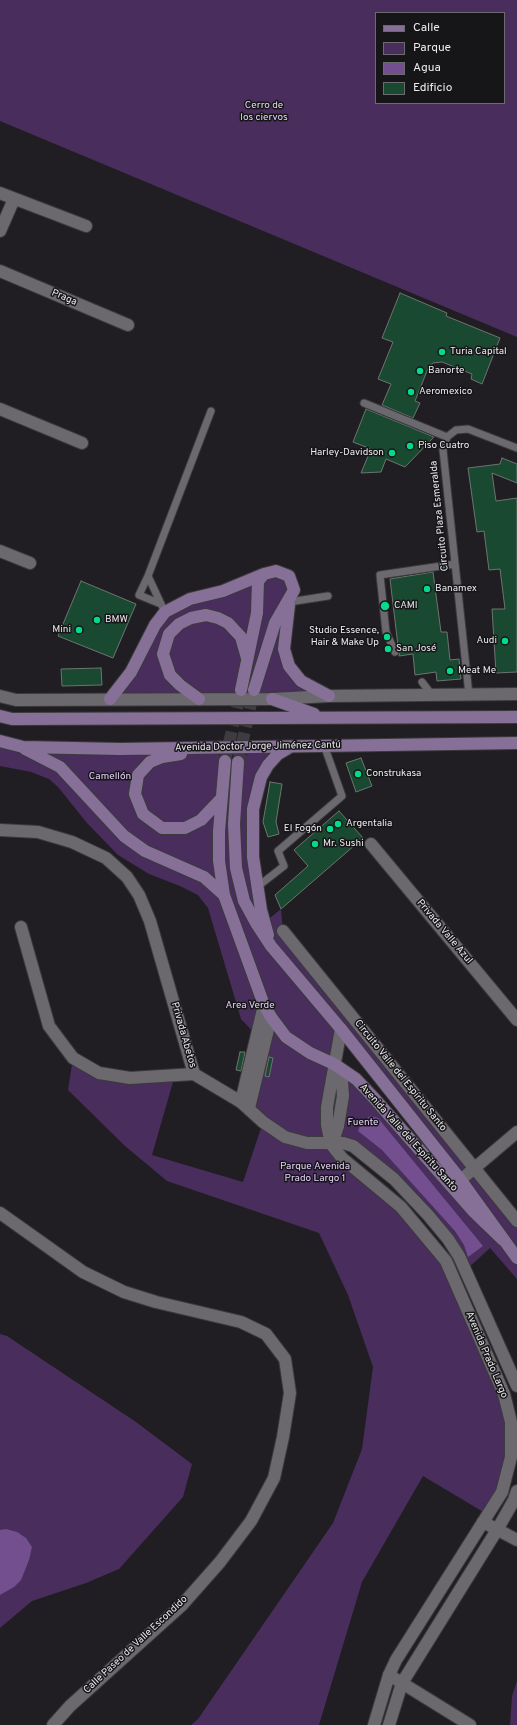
<!DOCTYPE html>
<meta charset="utf-8">
<style>
body{margin:0}
#map{position:relative;width:517px;height:1725px;overflow:hidden;background:#201e22;font-family:Overpass,sans-serif}
canvas{display:block}
.legend{position:absolute;left:375px;top:12px;width:130px;height:92px;box-sizing:border-box;background:#161518;border:1px solid #6b6a6d;margin:0;padding:5px 7px;list-style:none;font-size:12px;color:#ebe9ec}
.legend li{display:flex;align-items:center;gap:8px;height:20px}
.legend b{width:20px;border:1px solid #6b6a6d}
</style>
<div id="map">
<canvas width="517" height="1725"></canvas>
<ul class="legend">
<li><b style="height:5px;background:#867097"></b>Calle</li>
<li><b style="height:11px;background:#482d5d"></b>Parque</li>
<li><b style="height:11px;background:#744f90"></b>Agua</li>
<li><b style="height:11px;background:#1a4931"></b>Edificio</li>
</ul>
</div>
<script>
const g = document.querySelector('canvas').getContext('2d');
g.lineJoin = 'round';
function fillPath(path, color) { g.fillStyle = color; g.fill(path, 'evenodd'); }
const shape = rows => new Path2D(rows.map(r => 'M' + r).join(''));
function strokePath(path, color, width, dash) { g.strokeStyle = color; g.lineWidth = width; g.lineCap = dash ? 'butt' : 'round'; g.setLineDash(dash || []); g.stroke(path); }
function write(font, color, halo, rows, align = 'center') {
  g.font = font + ' Overpass,sans-serif'; g.lineWidth = 3; g.setLineDash([]); g.textBaseline = 'middle'; g.strokeStyle = halo; g.fillStyle = color; for (const [text, x, y, turn = 0] of rows) {
    g.save(); g.translate(x, y); g.rotate((+turn || 0) * Math.PI / 180); g.textAlign = isNaN(turn) ? turn : align; if (halo) g.strokeText(text, 0, 0); g.fillText(text, 0, 0); g.restore();
  }
}
const green = shape([
 [0,0,517,0,517,337,0,121],
 [376,13,504,13,504,103,376,103],
 [270,571,289,576,289,666,329,696,272,699,254,690,241,690,229,699,110,699,165,612],
 [0,741,212,748,225,761,238,762,256,747,290,747,268,765,256,793,253,857,265,922,281,909,283,931,517,1221,517,1279,490,1248,466,1270,448,1239,353,1145,332,1144,434,1244,511,1422,504,1477,485,1513,423,1476,362,1582,319,1725,191,1725,198,1719,333,1523,362,1449,373,1367,348,1295,319,1233,167,1181,125,1146,68,1090,73,1058,99,1073,175,1075,152,1155,243,1182,263,1122,249,1109,258,1037,241,1019,208,908,198,895,180,886,149,874,118,855,87,823,58,787,49,779,31,772,0,766],
 [341,1030,501,1238,334,1064],
 [334,1065,341,1110,331,1143],
 [0,1334,7,1336,136,1422,192,1464,183,1497,119,1569,86,1583,32,1601,0,1628],
 [517,1681,517,1725,510,1725,512,1696]
]);
const water = shape([
 [370,1116,378,1118,483,1246,468,1257,464,1245,455,1231,382,1150,358,1131,361,1124],
 [6,1529,17,1532,26,1538,32,1547,29,1560,21,1580,14,1587,0,1595,0,1530]
]);
const building = shape([
 [400,293,447,313,446,316,500,338,482,384,471,379,472,374,442,362,433,363,429,366,415,401,420,403,413,418,382,405,391,384,378,379,393,342,382,338,400,293],
 [366,409,434,437,405,467,386,459,381,472,361,473,371,449,353,442,366,409],
 [502,458,517,464,517,483,492,473,496,501,517,498,517,672,496,673,492,609,505,609,500,569,489,570,484,531,477,532,468,468,500,464,502,458],
 [433,572,441,632,447,632,450,660,459,659,461,679,437,681,436,672,415,675,413,654,399,656,400,652,398,646,390,579,433,572],
 [81,581,136,604,113,658,58,636,81,581],
 [101,668,102,685,62,686,61,669,101,668],
 [361,758,372,786,356,792,346,763,361,758],
 [270,782,282,784,276,822,279,834,268,837,263,822,270,782],
 [339,811,363,838,281,909,275,895,308,866,294,850,339,811],
 [240,1052,245,1052,241,1071,236,1070,240,1052],
 [269,1057,273,1058,269,1077,265,1076,269,1057]
]);
const secondaryTunnel = shape([
 [225,761,241,690],
 [238,762,254,690]
]);
const service = shape([
 [364,403,447,437],
 [148,576,211,411],
 [289,602,328,596],
 [161,604,139,595,148,576,161,604,165,612],
 [395,652,386,632,380,575,455,564],
 [422,682,432,695],
 [469,695,443,450,447,437,456,430,468,429,517,448],
 [257,887,284,866,278,851,342,796,324,745]
]);
const minor = shape([
 [0,193,86,226],
 [0,231,14,199],
 [0,271,128,325],
 [0,409,82,443],
 [0,551,30,563],
 [0,830,38,832,72,842,106,858,127,877,139,895,150,921,194,1074],
 [371,844,517,1020],
 [21,927,49,1026,73,1058,99,1073,130,1078,194,1074],
 [283,931,517,1221],
 [194,1074,241,1102],
 [0,1213,83,1272,124,1292,156,1302,241,1322,266,1334,285,1359,290,1393,283,1437,274,1478,251,1521,220,1562,182,1605,70,1706,53,1725],
 [483,1522,517,1540],
 [389,1675,470,1725]
]);
const tertiary = shape([
 [0,696,16,700,272,699,329,696,517,694],
 [264,1005,241,1102,263,1122,285,1137,307,1143,343,1143,353,1146,394,1179,428,1215,448,1239,459,1256,517,1386],
 [341,1029,327,1107,327,1125,331,1144,342,1158,401,1207,446,1261,504,1394,511,1422,511,1457,502,1492,396,1660,389,1675,374,1725],
 [249,1108,271,1017],
 [332,1144,338,1126,343,1096,342,1081,334,1064],
 [464,1177,517,1132],
 [389,1725,402,1683,497,1530,514,1500,517,1491]
]);
const secondary = shape([
 [289,605,284,649,289,666,301,681,329,696],
 [241,690,257,613,258,581,264,574,276,571,289,576,294,590,275,623,254,690],
 [110,699,131,672,155,625,165,612,190,599,223,591,264,574],
 [199,699,180,685,170,675,163,654,169,634,179,624,191,618,206,615,218,618,228,623,241,637,247,658],
 [272,699,314,714],
 [0,716,12,719,517,717],
 [0,741,23,747,120,749,517,743],
 [25,749,60,767,124,836,145,851,204,877,224,895],
 [181,754,162,757,150,762,138,775,135,794,143,814,162,828,185,828,201,820,220,800],
 [225,761,219,831,219,861,224,895,264,1005,271,1017,286,1037,310,1053,334,1064,356,1079,373,1097,474,1212,503,1240],
 [238,762,234,824,236,868,244,901,256,923,271,946,341,1029,460,1179,517,1258],
 [268,935,261,910,253,857,253,809,261,777,268,765,278,754,290,747]
]);
const markers = [
 [442,352,4,"#05d98b"],
 [420,371,4,"#05d98b"],
 [411,392,4,"#05d98b"],
 [410,446,4,"#05d98b"],
 [392,453,4,"#05d98b"],
 [427,589,4,"#05d98b"],
 [385,606,5,"#05d98b"],
 [97,620,4,"#05d98b"],
 [79,630,4,"#05d98b"],
 [387,637,4,"#05d98b"],
 [505,641,4,"#05d98b"],
 [388,649,4,"#05d98b"],
 [450,671,4,"#05d98b"],
 [358,774,4,"#05d98b"],
 [338,824,4,"#05d98b"],
 [330,829,4,"#05d98b"],
 [315,844,4,"#05d98b"]
];
const parkNames = [
 ["Cerro de",264,106],
 ["los ciervos",264,118],
 ["Camellón",110,777],
 ["Area Verde",250,1006],
 ["Fuente",363,1123],
 ["Parque Avenida",315,1167],
 ["Prado Largo 1",315,1179]
];
const streetNames = [
 ["Praga",64,298,23],
 ["Circuito Plaza Esmeralda",440,516,-96],
 ["Avenida Doctor Jorge Jiménez Cantú",258,747,-1],
 ["Privada Valle Azul",444,932,50],
 ["Privada Abetos",183,1035,74],
 ["Circuito Valle del Espíritu Santo",400,1076,51],
 ["Avenida Valle del Espíritu Santo",408,1138,48],
 ["Avenida Prado Largo",486,1355,67],
 ["Calle Paseo de Valle Escondido",136,1645,-43]
];
const poiNames = [
 ["Turia Capital",450,352],
 ["Banorte",428,371],
 ["Aeromexico",419,392],
 ["Piso Cuatro",418,446],
 ["Harley-Davidson",384,453,"right"],
 ["Banamex",435,589],
 ["CAMI",394,606],
 ["BMW",105,620],
 ["Mini",71,630,"right"],
 ["Studio Essence,",379,631,"right"],
 ["Hair & Make Up",379,643,"right"],
 ["Audi",497,641,"right"],
 ["San José",396,649],
 ["Meat Me",458,671],
 ["Construkasa",366,774],
 ["Argentalia",346,824],
 ["El Fogón",322,829,"right"],
 ["Mr. Sushi",323,844]
];
fillPath(green, '#482d5d');
fillPath(water, '#744f90');
fillPath(building, '#1a4931');
strokePath(building, '#6e7470', 1);
strokePath(secondaryTunnel, '#3e3c40', 12, [12, 6]);
strokePath(service, '#3b3a3c', 9);
strokePath(minor, '#3b3a3c', 14);
strokePath(tertiary, '#3b3a3c', 14);
strokePath(secondary, '#3b3a3c', 14);
strokePath(service, '#6b696e', 7);
strokePath(minor, '#6b696e', 12);
strokePath(tertiary, '#6b696e', 12);
strokePath(secondary, '#867097', 12);
for (const [x, y, r, color] of markers) { const dot = new Path2D(); dot.arc(x, y, r, 0, 2 * Math.PI); g.fillStyle = color; g.fill(dot); strokePath(dot, '#161518', 1.5); }
write('10px', '#e4d0f6', '#161518', parkNames);
write('10px', '#ebe9ec', '#161518', streetNames);
write('10px', '#ebe9ec', '#161518', poiNames, 'left');
</script>
